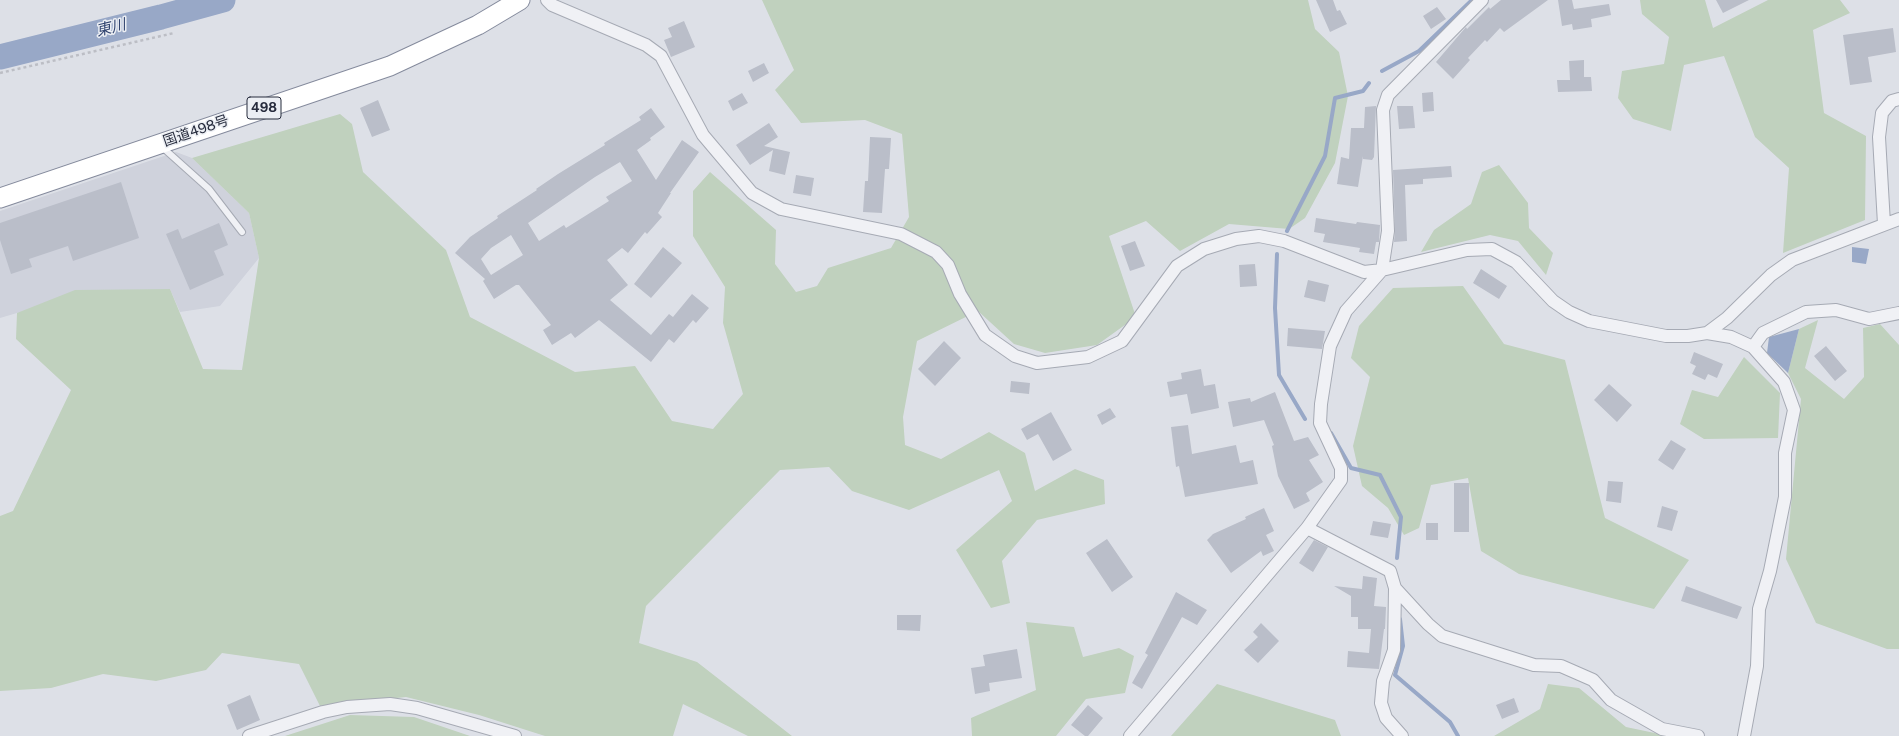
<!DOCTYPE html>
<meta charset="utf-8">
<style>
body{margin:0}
canvas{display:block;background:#dde0e7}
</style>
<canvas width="1899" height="736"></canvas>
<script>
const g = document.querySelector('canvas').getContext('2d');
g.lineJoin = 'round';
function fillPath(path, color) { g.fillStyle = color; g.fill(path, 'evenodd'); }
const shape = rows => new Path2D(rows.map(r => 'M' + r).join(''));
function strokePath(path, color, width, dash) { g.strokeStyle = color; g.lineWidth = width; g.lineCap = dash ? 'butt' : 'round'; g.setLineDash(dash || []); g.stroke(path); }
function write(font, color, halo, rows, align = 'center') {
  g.font = font + ' "Public Sans","Noto Sans JP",sans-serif'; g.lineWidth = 3; g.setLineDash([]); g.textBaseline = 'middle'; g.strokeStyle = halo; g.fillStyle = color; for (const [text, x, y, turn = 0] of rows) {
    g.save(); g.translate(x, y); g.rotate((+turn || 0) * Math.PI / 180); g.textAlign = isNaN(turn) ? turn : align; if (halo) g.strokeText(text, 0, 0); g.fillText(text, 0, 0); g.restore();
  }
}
const built = shape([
 [176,152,192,158,249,213,259,258,220,306,180,312,170,289,17,313,0,318,0,211]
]);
const green = shape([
 [762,0,1308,0,1315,29,1339,52,1348,96,1335,163,1305,218,1289,229,1229,224,1180,251,1146,221,1109,236,1136,317,1097,345,1045,353,1014,344,978,311,917,341,903,417,905,445,941,459,989,432,1025,453,1035,491,1075,469,1104,480,1105,504,1037,520,1002,561,1010,603,991,608,956,550,1012,501,999,470,909,510,852,491,829,467,780,470,646,606,639,643,697,662,792,736,748,736,683,704,673,736,545,736,479,715,406,697,320,706,299,664,222,653,206,670,156,681,103,674,51,688,0,691,0,516,13,511,71,390,16,339,17,313,75,290,170,289,203,369,242,370,259,258,249,213,192,158,340,114,352,124,363,172,446,250,470,317,575,372,635,366,672,421,713,429,743,394,723,323,725,287,693,236,693,191,710,172,776,230,775,264,796,292,817,286,828,268,891,248,909,217,902,134,865,120,801,123,775,90,794,70],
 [1640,0,1705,0,1713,28,1768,0,1840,0,1850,13,1813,30,1824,113,1866,136,1865,220,1783,253,1789,168,1755,137,1724,56,1684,65,1671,131,1633,119,1618,98,1622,71,1664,64,1669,37,1642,14],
 [1499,165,1528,203,1529,228,1553,253,1546,275,1518,241,1490,235,1421,252,1434,230,1471,204,1482,172],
 [1463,286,1504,344,1565,360,1605,518,1689,560,1654,609,1519,574,1481,551,1468,478,1431,485,1419,528,1404,535,1388,508,1362,486,1353,446,1370,377,1351,358,1359,326,1393,288],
 [1818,320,1805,368,1844,399,1864,377,1863,328,1880,324,1899,345,1899,649,1887,649,1816,623,1786,559,1801,399,1788,373,1799,329],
 [1744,357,1780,393,1778,438,1704,439,1680,424,1692,390,1718,397],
 [1026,622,1074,627,1083,657,1119,648,1134,656,1125,693,1086,699,1056,736,972,736,971,718,1036,690],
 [1217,684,1335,720,1341,736,1171,736],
 [1548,684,1579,688,1626,727,1669,736,1494,736,1540,709],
 [350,715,414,717,470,736,285,736]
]);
const water = shape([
 [1852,247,1869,249,1866,264,1852,262],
 [1799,329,1788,373,1767,353,1769,337]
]);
const stream = shape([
 [1382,71,1419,51,1472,0],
 [1287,231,1325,156,1335,98,1363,91,1369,83],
 [1277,254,1275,308,1279,375,1305,419],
 [1331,433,1351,468,1380,475,1401,517,1397,558],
 [1400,619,1403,646,1395,675,1450,722,1458,736]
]);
const river = shape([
 [0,57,161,17,223,0]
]);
const building = shape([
 [1316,0,1333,0,1337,11,1340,10,1347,24,1330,32],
 [1501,0,1548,0,1504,32,1500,28,1487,42,1485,40,1468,58,1470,60,1453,79,1436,62,1466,27,1467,29,1489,7,1490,9],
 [1558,0,1572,0,1574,9,1609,4,1611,15,1591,19,1592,27,1573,30,1572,24,1562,26],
 [1716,0,1749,0,1723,13],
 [1437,7,1446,19,1431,29,1423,16],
 [684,21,695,47,671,57,664,40,672,37,668,28],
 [1893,28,1896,52,1868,57,1872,82,1850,85,1843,35],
 [1584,60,1584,77,1591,77,1592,91,1558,92,1557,80,1570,80,1569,61],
 [764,63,769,73,753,82,748,71],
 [1433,92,1434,111,1423,112,1422,93],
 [742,93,748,103,733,111,728,101],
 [378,100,390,130,372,137,360,108],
 [1376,106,1374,157,1372,160,1363,159,1363,156,1358,187,1337,184,1341,157,1349,159,1351,128,1364,128,1365,107],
 [1397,106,1413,106,1415,128,1399,129],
 [651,108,665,127,650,138,651,140,637,150,656,180,682,140,699,152,670,193,671,193,658,213,662,217,647,234,645,232,628,253,622,248,607,260,628,285,610,300,651,335,669,314,673,317,692,294,709,308,696,323,693,320,674,343,669,339,651,362,599,320,575,338,571,333,552,345,543,330,551,325,519,285,516,285,494,299,483,281,485,279,455,253,470,237,498,218,497,216,537,190,536,189,558,174,605,145,604,143,641,120,639,117],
 [620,162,632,181,606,197,609,201,566,228,564,225,539,241,528,223,595,177],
 [511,235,523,255,491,275,481,259,491,248],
 [769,123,778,137,764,146,790,152,785,175,769,171,773,150,750,165,736,145],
 [870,137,891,138,889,169,885,169,882,213,863,212,865,181,868,181],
 [1451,166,1452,177,1423,179,1423,184,1405,185,1407,241,1394,242,1395,231,1393,170],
 [796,175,814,178,811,196,793,193],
 [121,182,139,238,73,261,68,246,29,259,32,267,11,274,0,240,0,223],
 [1316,218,1356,224,1357,222,1380,225,1379,242,1376,242,1374,254,1359,252,1360,248,1323,242,1325,234,1314,232],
 [219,223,228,245,214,251,224,275,190,290,166,234,178,229,182,239],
 [1135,241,1145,266,1130,271,1121,246],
 [663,247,682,263,651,298,634,284],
 [1255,264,1257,286,1240,287,1239,265],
 [1481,269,1507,286,1499,299,1473,283],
 [1308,280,1329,285,1325,302,1304,297],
 [1288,328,1325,331,1322,349,1287,346],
 [944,341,961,358,935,386,918,369],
 [1826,346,1847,371,1835,381,1814,356],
 [1694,352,1723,364,1717,378,1708,374,1705,380,1692,374,1696,366,1690,363],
 [1201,369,1204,386,1215,384,1219,408,1191,414,1187,394,1170,397,1167,382,1182,379,1181,373],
 [1011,381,1030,383,1029,394,1010,392],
 [1609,384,1632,405,1617,422,1594,400],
 [1275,392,1294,441,1308,437,1319,455,1309,460,1323,482,1306,493,1310,501,1294,509,1278,476,1272,446,1274,445,1264,420,1233,427,1228,402,1250,398,1251,402],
 [1110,408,1116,417,1102,425,1097,415],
 [1051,412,1072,450,1053,461,1038,434,1027,440,1021,429],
 [1188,425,1192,454,1236,445,1240,463,1253,460,1258,484,1185,497,1179,466,1176,467,1171,427],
 [1671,440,1686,449,1673,470,1658,460],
 [1608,481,1623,482,1621,503,1606,501],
 [1454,483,1469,483,1469,532,1454,532],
 [1662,506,1678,511,1672,531,1657,527],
 [1264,508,1274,531,1266,535,1274,551,1263,556,1261,551,1231,573,1207,540,1213,534,1246,519,1245,517],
 [1373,521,1391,524,1388,538,1370,535],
 [1426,523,1438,523,1438,540,1426,540],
 [1107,539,1133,577,1112,592,1086,553],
 [1314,540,1328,547,1313,572,1299,563],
 [1363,576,1377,578,1374,606,1386,607,1385,629,1384,629,1379,669,1347,667,1348,651,1369,653,1371,629,1358,629,1358,617,1351,617,1351,596,1334,586,1362,589],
 [1686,586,1742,607,1737,619,1681,601],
 [1176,592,1207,610,1197,625,1182,617,1142,689,1132,683,1148,655,1145,653],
 [897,615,921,615,920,631,897,630],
 [1261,623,1279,641,1258,663,1244,650,1258,637,1253,632],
 [1017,649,1022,678,989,683,990,691,975,694,971,668,985,666,983,655],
 [250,695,260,720,237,730,227,705],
 [1514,698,1519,712,1502,719,1496,705],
 [1088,705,1103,718,1088,736,1085,736,1071,725]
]);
const path = shape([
 [0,73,174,33]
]);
const service = shape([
 [161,146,209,189,242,232]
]);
const minor = shape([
 [547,0,552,5,646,45,661,56,703,135,752,193,781,209,901,234,936,252,948,265,960,294,985,335,1015,356,1037,363,1088,357,1122,341,1177,266,1204,249,1236,239,1259,236,1284,241,1364,272,1382,270,1467,250,1492,249,1516,262,1553,301,1569,312,1589,321,1666,336,1688,336,1707,333,1731,337,1753,347,1784,382,1794,410,1785,453,1785,497,1770,571,1759,609,1757,666,1744,736],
 [1884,224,1879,137,1882,113,1892,101,1899,99],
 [1707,333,1727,318,1771,275,1792,260,1899,219],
 [1753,347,1763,333,1806,312,1836,310,1869,319,1899,313],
 [1307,528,1390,571,1395,588,1394,650,1383,681,1381,703,1386,718,1402,736],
 [1395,588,1428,624,1442,636,1534,665,1561,666,1593,680,1611,700,1662,729,1698,736],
 [249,736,323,712,347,707,390,704,417,708,515,736],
 [1130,736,1307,528,1341,480,1341,468,1320,423,1321,404,1330,346,1346,311,1382,270,1388,231,1383,110,1388,95,1482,0]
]);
const trunk = shape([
 [0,198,390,66,478,25,520,0]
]);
const shields = [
 [264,108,34]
];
const shieldNames = [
 ["498",264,108]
];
const streetNames = [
 ["国道498号",196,131,-19]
];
const waterNames = [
 ["東川",111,28,-14]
];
fillPath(built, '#cfd2dc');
fillPath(green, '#c0d1be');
fillPath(water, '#98a8c7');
strokePath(stream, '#98a8c7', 4);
strokePath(river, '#98a8c7', 25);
fillPath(building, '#babec9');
strokePath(service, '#a6aab4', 8);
strokePath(minor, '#a6aab4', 14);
strokePath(trunk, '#858b9d', 21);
strokePath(path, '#bcbec5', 2.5, [3, 3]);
strokePath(service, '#f0f1f5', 6);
strokePath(minor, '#f0f1f5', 12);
strokePath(trunk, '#fff', 19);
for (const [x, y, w] of shields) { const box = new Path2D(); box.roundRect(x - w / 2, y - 11, w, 22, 3); g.fillStyle = '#eceff4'; g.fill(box); strokePath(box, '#272c3d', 1); }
write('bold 13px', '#272c3d', null, shieldNames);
write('14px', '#272c3d', '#eceff4', streetNames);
write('italic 15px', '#324570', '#eceff4', waterNames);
</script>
